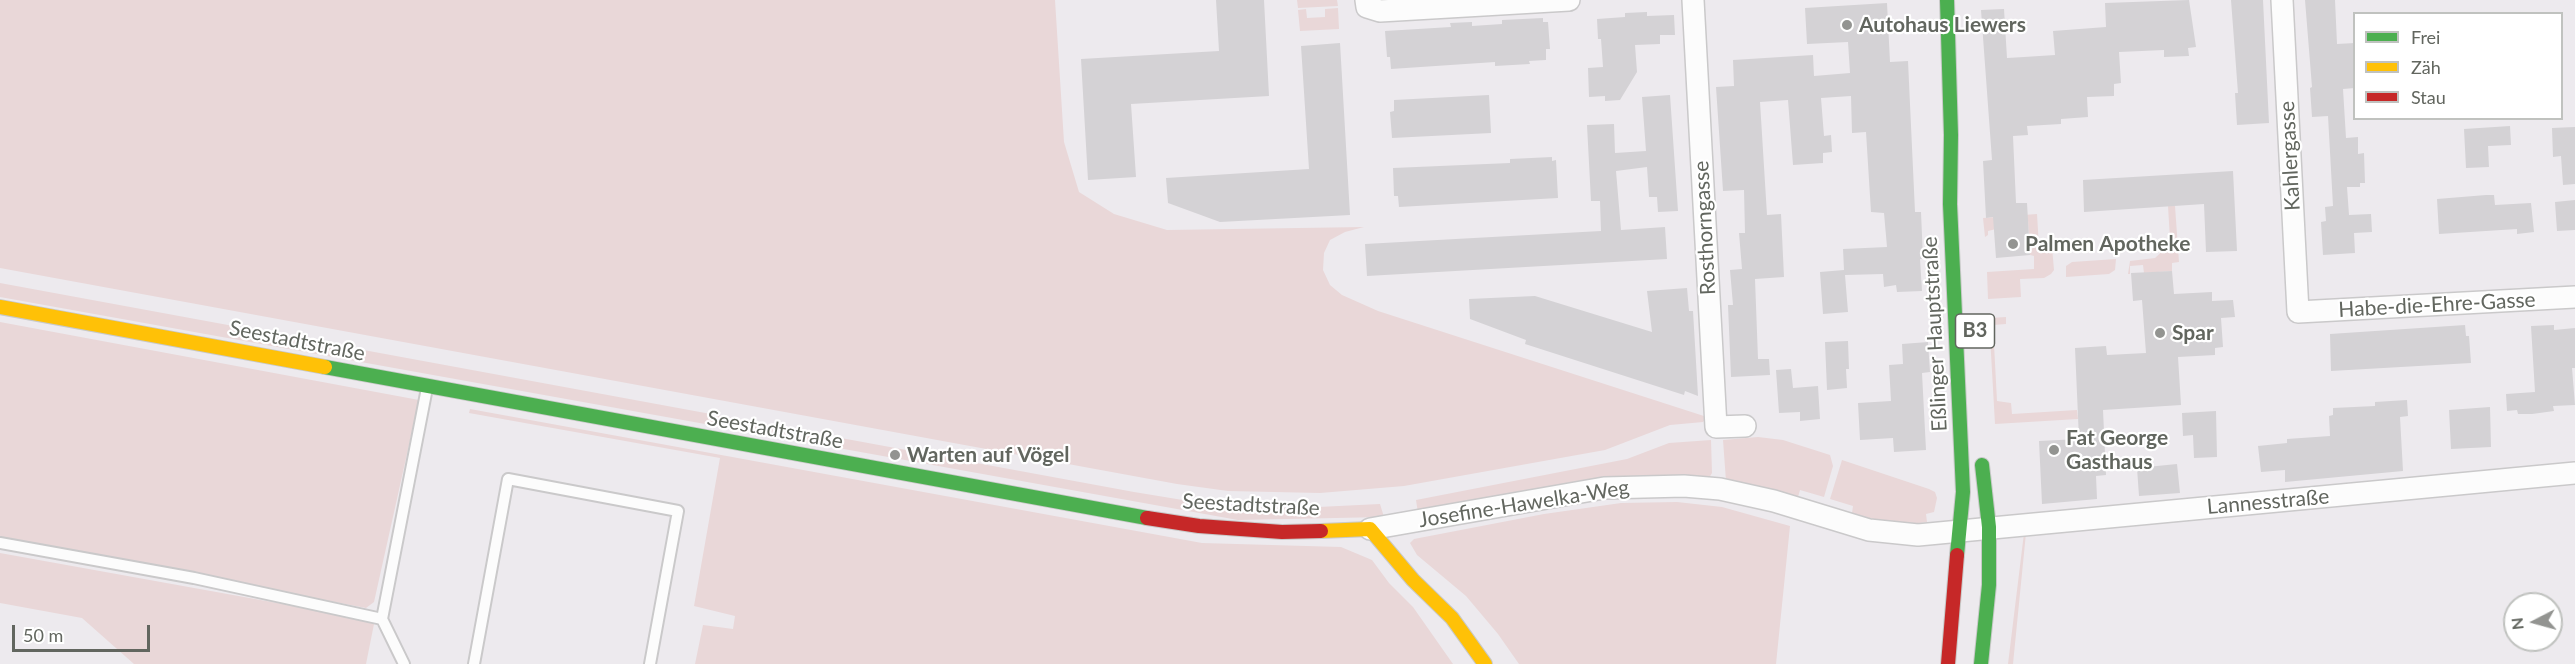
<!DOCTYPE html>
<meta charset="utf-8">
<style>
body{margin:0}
#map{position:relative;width:2575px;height:664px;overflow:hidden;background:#edeaee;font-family:Lato,sans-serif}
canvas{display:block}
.legend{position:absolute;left:2353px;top:12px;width:210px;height:108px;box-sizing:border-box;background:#fff;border:2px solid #c0c2bf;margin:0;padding:8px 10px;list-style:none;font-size:18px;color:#62665f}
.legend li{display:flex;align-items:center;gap:12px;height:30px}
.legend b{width:30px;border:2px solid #c0c2bf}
.north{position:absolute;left:2503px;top:592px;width:60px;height:60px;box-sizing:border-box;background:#fff;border:2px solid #c0c2bf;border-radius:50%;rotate:264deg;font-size:16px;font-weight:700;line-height:24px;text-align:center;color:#62665f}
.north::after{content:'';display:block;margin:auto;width:21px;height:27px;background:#939491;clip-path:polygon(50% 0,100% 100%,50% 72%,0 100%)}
.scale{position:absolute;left:12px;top:625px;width:138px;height:27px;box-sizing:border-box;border:3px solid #62665f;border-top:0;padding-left:8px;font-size:18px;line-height:21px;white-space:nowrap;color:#62665f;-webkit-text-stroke:4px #fff;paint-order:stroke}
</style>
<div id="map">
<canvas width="2575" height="664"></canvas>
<ul class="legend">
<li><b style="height:8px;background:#4caf50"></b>Frei</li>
<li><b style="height:8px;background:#ffc107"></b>Zäh</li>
<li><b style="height:8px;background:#c62828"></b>Stau</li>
</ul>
<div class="north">N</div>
<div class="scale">50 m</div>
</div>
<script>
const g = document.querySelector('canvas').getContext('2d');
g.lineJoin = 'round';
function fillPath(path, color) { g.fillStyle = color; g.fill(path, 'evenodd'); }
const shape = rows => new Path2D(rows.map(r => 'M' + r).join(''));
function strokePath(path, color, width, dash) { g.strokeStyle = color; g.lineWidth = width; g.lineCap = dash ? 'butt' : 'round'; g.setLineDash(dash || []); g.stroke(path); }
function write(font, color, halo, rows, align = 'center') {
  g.font = font + ' Lato,sans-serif'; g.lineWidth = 4.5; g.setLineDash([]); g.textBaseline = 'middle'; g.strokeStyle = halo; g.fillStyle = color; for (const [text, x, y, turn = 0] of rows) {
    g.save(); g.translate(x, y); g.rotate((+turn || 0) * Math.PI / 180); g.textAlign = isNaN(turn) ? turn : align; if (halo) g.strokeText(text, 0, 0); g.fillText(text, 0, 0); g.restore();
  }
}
const green = shape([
 [0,0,1055,0,1064,142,1079,192,1114,214,1167,230,1364,227,1345,232,1330,240,1324,253,1323,270,1330,285,1342,295,1378,311,1707,417,1703,422,1670,425,1605,450,1404,486,1320,493,1228,491,1177,484,0,268],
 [1297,0,1337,0,1338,6,1298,8],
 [1338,8,1339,29,1300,31,1298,10,1306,9,1307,18,1325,17,1325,9],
 [2168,206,2175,206,2179,262,2172,263,2172,271,2144,273,2143,265,2130,266,2130,274,2128,274,2130,261,2155,258,2168,246,2170,239],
 [2037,214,2039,247,2052,247,2054,270,2051,274,2044,278,2020,279,2021,297,1988,299,1987,272,2034,269,2034,256,2030,255,2028,221,1988,231,1988,235,1985,237,1983,218],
 [2116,259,2115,270,2109,274,2066,277,2066,266,2072,262],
 [0,283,1134,492,1201,503,1243,507,1298,508,1380,504,1384,517,1238,520,0,297],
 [2006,317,2006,324,1993,325,1997,401,2011,403,2012,414,2077,410,2078,419,1995,424,1989,318],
 [0,322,419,400,374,602,366,608,0,538],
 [470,409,1202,543,1341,547,1372,560,1389,583,1413,607,1453,664,695,664,703,625,733,629,735,616,694,606,720,458,469,413],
 [1758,437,1783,440,1830,455,1833,466,1824,497,1800,490,1798,497,1726,481,1723,440],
 [1711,440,1712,473,1709,478,1634,476,1604,479,1418,513,1416,500,1627,459,1669,443],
 [1842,460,1929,489,1935,492,1937,498,1934,512,1926,514,1927,522,1913,524,1880,521,1852,513,1853,506,1830,499],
 [1677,502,1722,507,1790,526,1776,664,1519,664,1498,634,1466,596,1417,555,1410,543,1414,539,1544,514,1621,503],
 [2024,533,2026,533,2013,664,2008,664],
 [0,553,366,619,374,624,366,664,134,664,82,618,0,603]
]);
const building = shape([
 [1216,0,1264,0,1269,96,1131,104,1136,177,1088,180,1081,59,1219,51],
 [2189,0,2196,47,2188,48,2189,56,2164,57,2164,50,2119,52,2121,83,2114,84,2114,96,2087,97,2088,117,2061,119,2061,124,2027,126,2028,135,2013,136,2016,203,2027,203,2030,255,1996,258,1993,217,1986,218,1983,161,1992,160,1981,10,2004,9,2007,58,2024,57,2055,55,2053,31,2106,27,2105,3],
 [2231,0,2263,0,2269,123,2237,125,2235,93,2238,93],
 [2305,0,2335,0,2337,44,2355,43,2355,88,2343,89,2346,138,2358,137,2358,154,2364,153,2365,183,2360,183,2360,187,2347,187,2349,215,2371,214,2372,232,2354,233,2355,253,2323,255,2321,222,2326,221,2325,207,2333,206,2328,116,2312,117,2310,88,2312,87],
 [1887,3,1890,62,1908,61,1915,212,1921,212,1923,259,1920,259,1922,291,1897,292,1896,285,1884,287,1883,274,1845,275,1848,312,1823,314,1820,272,1844,270,1843,249,1887,247,1884,213,1871,212,1866,132,1852,133,1851,96,1821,98,1824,136,1831,135,1832,152,1823,153,1823,163,1793,165,1788,100,1760,102,1767,215,1781,214,1784,277,1755,279,1758,359,1769,359,1770,375,1731,377,1728,305,1733,305,1730,270,1742,269,1739,233,1745,233,1744,190,1723,191,1716,87,1734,86,1733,60,1813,55,1814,76,1850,73,1848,42,1807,44,1805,8],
 [1647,12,1647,16,1674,15,1675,35,1660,35,1660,44,1635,45,1637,72,1620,100,1605,101,1605,96,1589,97,1588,68,1603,67,1601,39,1598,39,1597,19,1625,17,1625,13],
 [1543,18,1543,22,1548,22,1550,49,1546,49,1546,60,1529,61,1530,64,1495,66,1495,62,1391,69,1390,57,1387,57,1385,31,1451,27,1450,23,1472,22,1472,26,1502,24,1502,20],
 [1340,43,1350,215,1220,222,1168,203,1166,178,1309,169,1301,46],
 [1489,95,1491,133,1392,138,1390,112,1394,111,1394,100],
 [1670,95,1678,211,1658,212,1657,197,1649,197,1647,167,1616,171,1621,230,1665,227,1667,259,1367,276,1365,244,1601,231,1600,201,1591,201,1587,125,1614,124,1615,153,1646,151,1642,97],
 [2510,126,2511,145,2488,146,2489,167,2466,168,2464,129],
 [2575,127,2575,184,2563,185,2561,156,2553,157,2552,128],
 [1552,157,1552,161,1556,160,1558,198,1399,207,1398,196,1394,196,1393,168,1510,163,1510,159],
 [2233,171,2237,251,2206,252,2204,204,2084,212,2083,180],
 [2486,195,2494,195,2495,205,2531,203,2534,232,2517,234,2517,229,2439,234,2437,199],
 [2575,200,2575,230,2557,231,2555,202],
 [2172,271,2174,294,2212,292,2212,301,2233,300,2235,317,2221,318,2223,347,2215,348,2215,355,2178,357,2181,405,2103,410,2106,475,2096,476,2097,499,2042,504,2039,441,2079,439,2075,348,2106,346,2107,355,2146,353,2142,300,2133,301,2131,273],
 [1687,288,1689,311,1693,311,1698,396,1685,391,1684,395,1525,344,1526,340,1470,319,1469,299,1535,296,1652,332,1647,291],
 [2465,325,2466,336,2469,336,2471,363,2331,371,2330,334],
 [2554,325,2554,330,2575,328,2575,368,2572,368,2575,405,2553,406,2554,411,2532,414,2518,414,2517,410,2507,411,2506,394,2535,392,2531,326],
 [1848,341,1849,369,1846,369,1847,388,1827,390,1825,342],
 [1928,342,1930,372,1922,373,1926,450,1894,452,1893,438,1860,440,1858,403,1891,401,1889,365,1903,364,1902,344],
 [1791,369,1793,388,1818,386,1820,419,1800,421,1800,412,1779,413,1776,370],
 [2407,400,2408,416,2400,417,2403,471,2285,482,2285,470,2261,472,2258,446,2287,443,2287,439,2330,436,2329,416,2333,415,2333,408,2375,406,2375,402],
 [2490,407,2491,447,2451,449,2449,410],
 [2216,411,2217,457,2194,458,2193,435,2183,436,2182,413],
 [2177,464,2180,493,2139,496,2137,468]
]);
const lane = shape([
 [0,543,194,578,382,619],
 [404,664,382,619,427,388],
 [474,664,508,479,678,511,650,664]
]);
const street = shape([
 [1366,0,1367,7,1380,11,1569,0],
 [1693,0,1716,427,1745,426],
 [2282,0,2298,312,2575,297],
 [1370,529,1604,488,1684,486,1720,489,1774,501,1869,530,1918,535,2575,473]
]);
const fast = shape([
 [1947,0,1951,135,1950,204,1963,492,1957,555],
 [325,367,1147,518],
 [1981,664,1989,585,1989,527,1982,465]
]);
const slow = shape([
 [0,307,325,367],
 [1321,531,1370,529,1413,580,1452,618,1485,664]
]);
const jam = shape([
 [1147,518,1199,526,1282,532,1321,531],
 [1948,664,1957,555]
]);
const markers = [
 [1847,25,6,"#939491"],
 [2013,244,6,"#939491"],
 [2160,333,6,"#939491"],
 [2054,450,6,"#939491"],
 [895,455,6,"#939491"]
];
const shields = [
 [1975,331,39]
];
const shieldNames = [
 ["B3",1975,331]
];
const poiNames = [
 ["Autohaus Liewers",1859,25],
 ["Palmen Apotheke",2025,244],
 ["Spar",2172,333],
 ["Fat George",2066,438],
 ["Gasthaus",2066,462],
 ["Warten auf Vögel",907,455]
];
const streetNames = [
 ["Kahlergasse",2290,156,-93],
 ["Rosthorngasse",1705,228,-93],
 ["Habe-die-Ehre-Gasse",2437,305,-3],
 ["Eßlinger Hauptstraße",1935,334,-93],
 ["Seestadtstraße",297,341,11],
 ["Seestadtstraße",775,430,10],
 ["Lannesstraße",2268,502,-5],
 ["Josefine-Hawelka-Weg",1524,504,-9],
 ["Seestadtstraße",1251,505,3]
];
fillPath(green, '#e9d7d8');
fillPath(building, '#d4d2d5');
strokePath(lane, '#cac9ca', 14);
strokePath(street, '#cac9ca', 24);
strokePath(fast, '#c8c9c8', 16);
strokePath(slow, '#c8c9c8', 16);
strokePath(jam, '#c8c9c8', 16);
strokePath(lane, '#fcfcfc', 10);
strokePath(street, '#fcfcfc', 21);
strokePath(fast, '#4caf50', 14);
strokePath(slow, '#ffc107', 14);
strokePath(jam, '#c62828', 14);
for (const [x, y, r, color] of markers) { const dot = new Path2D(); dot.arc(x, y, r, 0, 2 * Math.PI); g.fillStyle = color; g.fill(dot); strokePath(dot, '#fff', 2); }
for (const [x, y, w] of shields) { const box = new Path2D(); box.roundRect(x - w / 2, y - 17, w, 34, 4.5); g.fillStyle = '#fff'; g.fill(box); strokePath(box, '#62665f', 1.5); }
write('bold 20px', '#62665f', null, shieldNames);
write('bold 21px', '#62665f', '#fff', poiNames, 'left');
write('21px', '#62665f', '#fff', streetNames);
</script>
